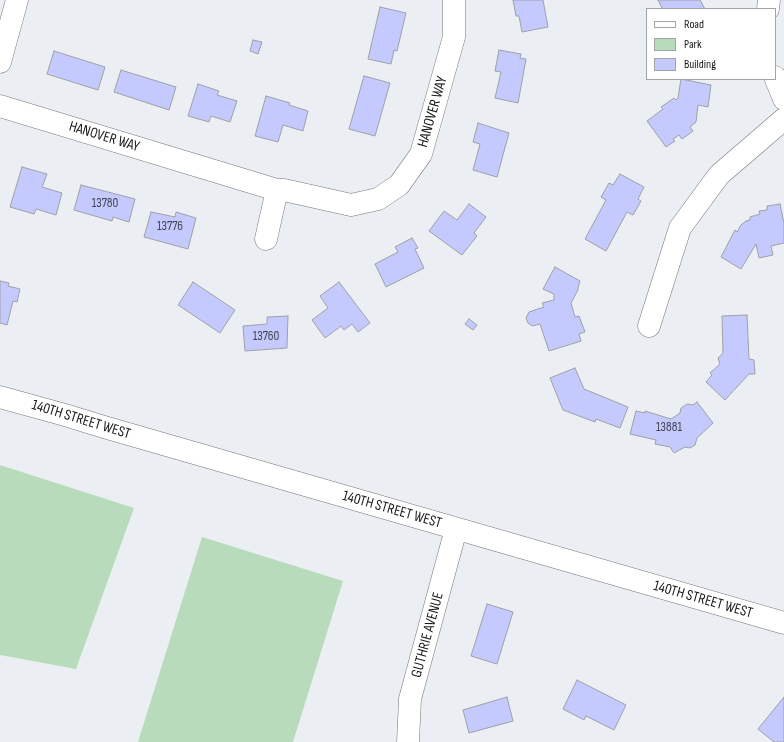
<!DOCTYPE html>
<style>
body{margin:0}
#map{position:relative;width:784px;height:742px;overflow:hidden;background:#ebeff4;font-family:"Sofia Sans Condensed",sans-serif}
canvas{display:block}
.legend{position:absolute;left:646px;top:8px;width:130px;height:72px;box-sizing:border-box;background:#fff;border:1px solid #a3a3a4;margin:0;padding:5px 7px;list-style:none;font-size:12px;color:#18191b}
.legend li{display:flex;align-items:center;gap:8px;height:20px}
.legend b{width:20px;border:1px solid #a3a3a4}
</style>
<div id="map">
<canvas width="784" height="742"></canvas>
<ul class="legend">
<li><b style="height:5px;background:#fff"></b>Road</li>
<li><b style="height:11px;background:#b8dbbb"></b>Park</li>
<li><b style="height:11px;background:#c4c9fe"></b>Building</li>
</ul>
</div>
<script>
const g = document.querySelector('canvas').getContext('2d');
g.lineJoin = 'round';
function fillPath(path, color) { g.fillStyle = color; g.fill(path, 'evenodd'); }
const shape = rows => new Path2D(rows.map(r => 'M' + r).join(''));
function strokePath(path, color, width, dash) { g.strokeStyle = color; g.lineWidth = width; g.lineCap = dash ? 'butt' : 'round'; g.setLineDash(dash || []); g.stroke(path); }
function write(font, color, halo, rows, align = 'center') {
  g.font = font + ' "Sofia Sans Condensed",sans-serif'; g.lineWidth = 3; g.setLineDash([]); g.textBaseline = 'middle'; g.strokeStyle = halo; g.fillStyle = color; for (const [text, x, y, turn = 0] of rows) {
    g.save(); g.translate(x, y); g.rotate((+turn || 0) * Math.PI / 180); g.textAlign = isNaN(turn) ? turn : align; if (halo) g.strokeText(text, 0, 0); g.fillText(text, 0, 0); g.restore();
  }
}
const green = shape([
 [0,465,134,508,76,669,0,655],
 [202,537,343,581,293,742,138,742]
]);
const building = shape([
 [513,0,543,0,548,27,522,32,519,16,516,16,513,0],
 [658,0,700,0,705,9,660,9,662,8,658,0],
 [380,7,406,13,397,51,394,50,391,64,368,59,380,7],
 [253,40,262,42,258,54,250,51,253,40],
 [499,50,521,54,520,58,526,59,518,103,495,98,501,72,495,71,499,50],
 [54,51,105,67,98,90,47,74,54,51],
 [121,70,176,87,169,110,114,92,121,70],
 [364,76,390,83,375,136,349,129,364,76],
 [681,79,711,85,708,107,698,105,696,122,690,127,693,131,682,139,679,135,673,139,675,141,666,147,647,121,663,109,661,107,674,98,676,100,678,98,681,79],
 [198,84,219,91,217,95,237,101,230,122,211,116,209,122,188,116,198,84],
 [266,96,290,103,289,105,308,111,303,131,283,125,278,142,255,136,266,96],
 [478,123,509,133,497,177,473,170,480,144,473,142,478,123],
 [22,167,47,174,42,187,62,193,56,215,36,209,34,214,10,207,22,167],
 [620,174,644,187,638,199,641,201,633,215,627,212,606,251,585,239,606,200,601,197,609,183,613,185,620,174],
 [81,185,135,199,129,222,113,217,112,221,74,210,81,185],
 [469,204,486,217,474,233,477,236,462,255,429,231,444,211,457,220,469,204],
 [780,204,784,223,784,243,771,246,773,255,759,258,756,244,741,269,721,257,735,230,737,232,741,225,746,221,750,220,750,217,760,214,759,211,767,210,767,206,780,204],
 [151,212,175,217,176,212,196,218,188,249,144,237,151,212],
 [412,238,418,248,415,249,424,268,386,287,375,264,398,252,395,247,412,238],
 [555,267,580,281,578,288,578,290,571,303,575,317,579,316,585,332,579,334,581,341,549,351,540,324,532,326,528,323,526,318,529,312,544,307,542,303,554,300,554,294,543,289,555,267],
 [0,281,9,283,8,286,20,289,17,302,13,301,7,325,0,323,0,281],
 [193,282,235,310,220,333,178,305,193,282],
 [339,282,370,323,358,332,352,324,344,330,341,326,325,338,312,320,328,308,320,296,339,282],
 [747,315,749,359,754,360,755,374,749,374,725,400,706,382,712,375,710,373,720,364,718,358,723,353,722,316,747,315],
 [288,316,287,348,245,351,243,326,267,324,267,317,288,316],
 [469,319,477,325,473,330,465,324,469,319],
 [575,368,584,389,628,407,620,428,596,419,595,422,563,410,550,378,575,368],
 [697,402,713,423,697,438,695,445,690,448,685,447,674,453,670,447,655,444,656,440,630,434,636,411,645,413,645,411,671,419,680,413,681,408,687,404,693,405,697,402],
 [487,604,513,612,497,664,471,656,487,604],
 [577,680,626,705,614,730,586,716,584,720,563,709,577,680],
 [507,697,513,721,469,733,463,710,507,697],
 [784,697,784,742,774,742,758,729,784,697]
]);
const minor = shape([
 [768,9,769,0],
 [0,62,17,0],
 [775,77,784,99],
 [0,106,277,190,284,190,351,205,378,199,399,185,421,154,454,37,454,0],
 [266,239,277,190],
 [649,326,680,228,719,175,784,119],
 [0,397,65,415,104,427,784,623],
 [408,742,410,699,456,529]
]);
const numberNames = [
 ["13780",105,204],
 ["13776",170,227],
 ["13760",266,337],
 ["13881",669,428]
];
const streetNames = [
 ["HANOVER WAY",433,112,-74],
 ["HANOVER WAY",104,137,17],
 ["140TH STREET WEST",81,420,17],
 ["140TH STREET WEST",392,510,16],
 ["140TH STREET WEST",703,600,16],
 ["GUTHRIE AVENUE",428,635,-75]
];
fillPath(green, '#b8dbbb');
fillPath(building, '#c4c9fe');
strokePath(building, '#9fa0a6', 1);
strokePath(minor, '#73777c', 23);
strokePath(minor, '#fff', 22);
write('13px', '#434554', null, numberNames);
write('15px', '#18191b', '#fff', streetNames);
</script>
